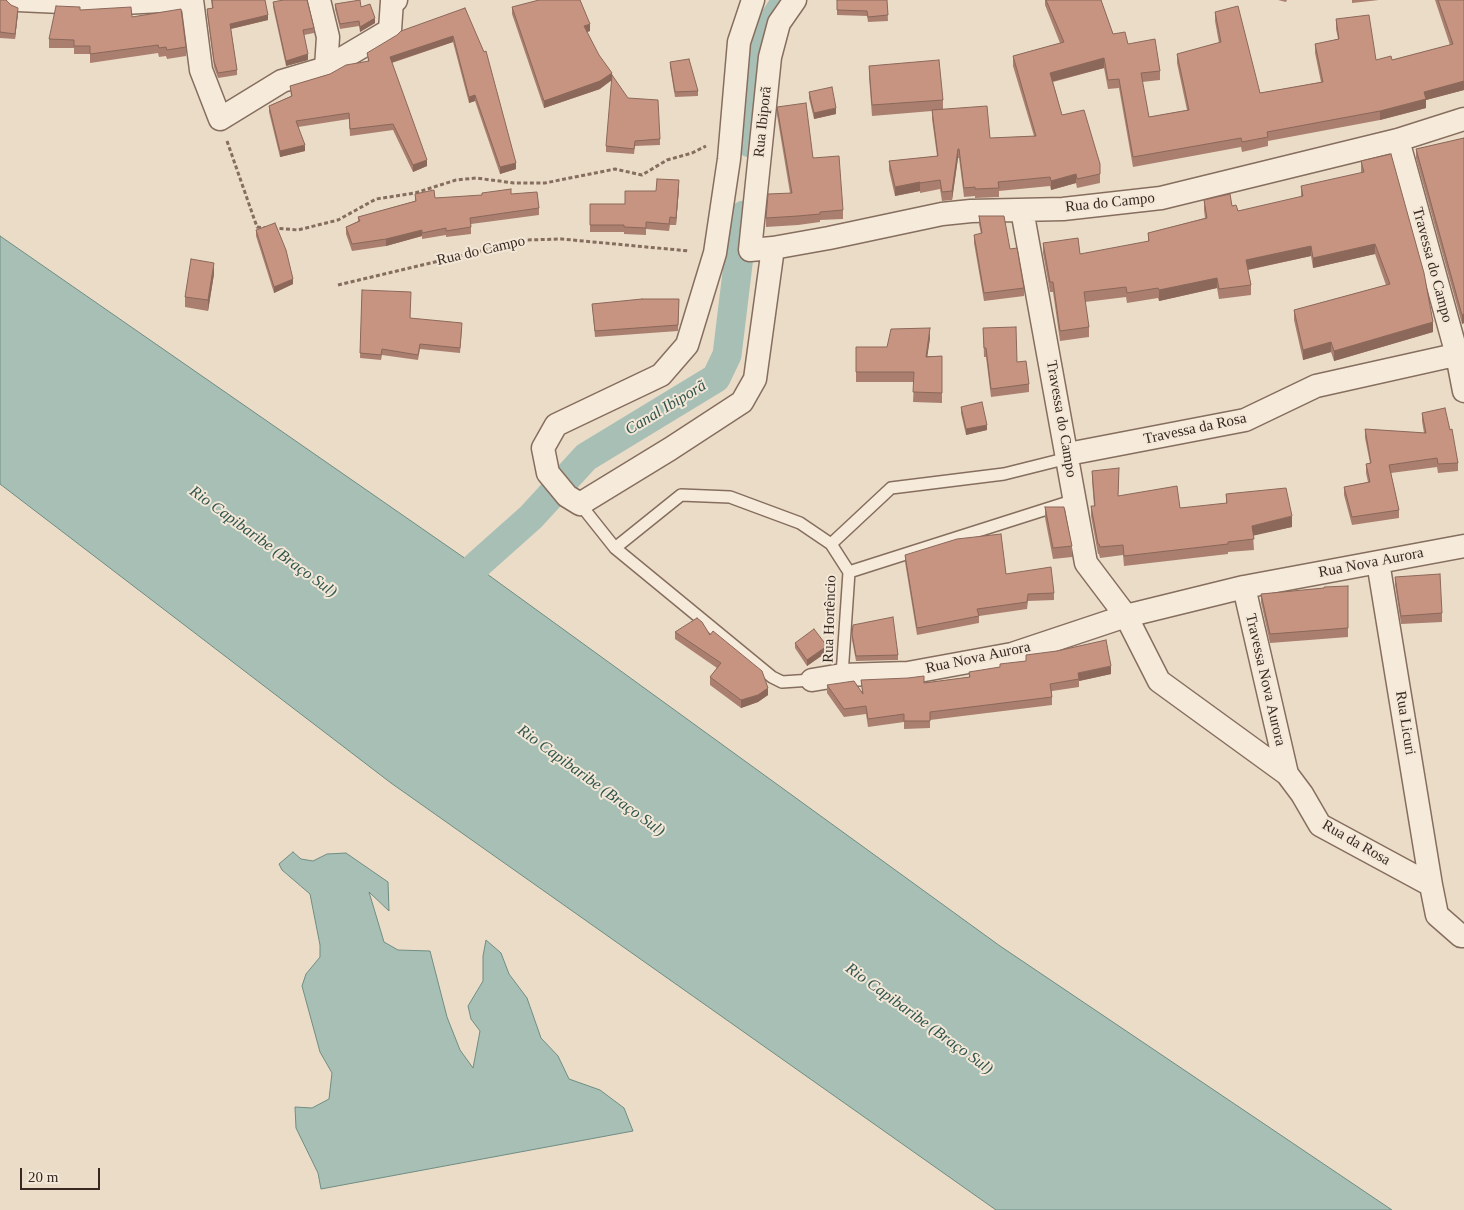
<!DOCTYPE html>
<meta charset="utf-8">
<style>
body{margin:0}
#map{position:relative;width:1464px;height:1210px;overflow:hidden;background:#ebdcc8;font-family:Georgia,serif}
canvas{display:block}
.scale{position:absolute;left:20px;top:1168px;width:80px;height:22px;box-sizing:border-box;border:2px solid #372921;border-top:0;padding-left:6px;font-size:15px;line-height:18px;white-space:nowrap;color:#372921;-webkit-text-stroke:4px #f3e7d7;paint-order:stroke}
</style>
<div id="map">
<canvas width="1464" height="1210"></canvas>
<div class="scale">20 m</div>
</div>
<script>
const g = document.querySelector('canvas').getContext('2d');
g.lineJoin = 'round';
function fillPath(path, color) { g.fillStyle = color; g.fill(path, 'evenodd'); }
const shape = rows => new Path2D(rows.map(r => 'M' + r).join(''));
function strokePath(path, color, width, dash) { g.strokeStyle = color; g.lineWidth = width; g.lineCap = dash ? 'butt' : 'round'; g.setLineDash(dash || []); g.stroke(path); }
function write(font, color, halo, rows, align = 'center') {
  g.font = font + ' Georgia,serif'; g.lineWidth = 4; g.setLineDash([]); g.textBaseline = 'middle'; g.strokeStyle = halo; g.fillStyle = color; for (const [text, x, y, turn = 0] of rows) {
    g.save(); g.translate(x, y); g.rotate((+turn || 0) * Math.PI / 180); g.textAlign = isNaN(turn) ? turn : align; if (halo) g.strokeText(text, 0, 0); g.fillText(text, 0, 0); g.restore();
  }
}
const water = shape([
 [0,236,476,566,1000,946,1392,1210,996,1210,391,783,0,484,0,236],
 [293,852,301,859,313,861,327,854,346,853,388,882,389,911,369,892,384,942,398,950,430,951,447,1017,460,1050,473,1068,480,1031,471,1019,468,1006,483,981,483,956,486,940,501,953,509,974,527,998,541,1038,558,1056,569,1079,600,1090,624,1108,633,1131,321,1189,318,1173,296,1128,295,1107,312,1108,329,1099,332,1073,320,1052,302,986,306,974,320,957,320,945,310,894,282,870,279,864,293,852]
]);
const canal = shape([
 [750,143,759,42,786,1],
 [462,603,476,566,531,517,586,457,716,378,727,355,744,215]
]);
const path = shape([
 [227,141,257,227,267,228],
 [273,228,298,230,338,220,376,199,415,193,456,180,476,178,514,183,545,183,615,169,642,175,667,160,692,153,706,146],
 [338,285,527,240,562,239,689,251]
]);
const lane = shape([
 [580,504,615,548,772,677,782,682,812,680],
 [831,544,891,488,1004,474,1068,458],
 [615,548,681,495,730,497,800,523,831,544,849,572,842,675],
 [849,572,1075,500]
]);
const street = shape([
 [18,0,104,4,180,0],
 [192,0,201,70,220,119,282,81,326,68,390,30,392,1,396,0],
 [319,0,328,37,326,68],
 [753,0,739,42,729,159,715,253,687,345,661,375,556,425,543,448,548,473,567,496,580,504,670,449,742,402,755,379,773,248],
 [795,0,779,23,770,57,750,250,773,248,829,238,942,214,971,211,1063,209,1161,198,1398,140,1464,119],
 [1398,140,1457,355,1464,391],
 [1022,210,1086,563,1126,616,1159,681,1287,774,1302,794,1320,825,1431,885,1437,915,1461,936,1464,936],
 [1068,454,1245,420,1316,386,1464,353],
 [1378,562,1431,885],
 [1244,587,1287,774],
 [812,680,842,675,908,673,1012,654,1126,616,1244,587,1464,546]
]);
const wall = shape([
 [0,0,18,13,15,39,0,38],
 [211,0,265,0,268,20,231,29,237,70,237,75,218,78,214,67,207,14,207,9,212,8],
 [837,0,887,0,888,21,868,22,867,16,837,15],
 [1045,0,1101,0,1113,34,1128,44,1160,71,1160,80,1142,82,1149,117,1187,110,1177,63,1177,54,1219,43,1215,21,1215,12,1260,93,1321,82,1315,53,1315,44,1338,39,1336,29,1336,19,1376,60,1392,60,1450,45,1435,0,1464,0,1464,90,1426,100,1426,108,1380,120,1268,141,1268,146,1242,152,1241,147,1133,167,1119,88,1108,89,1104,68,1053,82,1062,115,1100,164,1100,183,1077,188,1076,183,1051,190,1050,186,999,191,999,197,975,198,975,196,964,197,959,158,958,158,952,200,942,201,940,189,920,193,920,191,895,196,889,170,889,161,937,156,932,119,932,111,872,116,869,77,869,66,943,100,943,110,990,138,1034,136,1013,66,1013,56,1060,43,1045,5],
 [1278,0,1287,0,1286,2],
 [1352,0,1379,0,1352,3],
 [273,2,314,28,314,33,304,35,308,60,286,66,273,7],
 [335,4,361,7,375,23,360,32,359,26,340,29,335,9],
 [512,7,590,31,587,32,600,89,544,108,512,14],
 [465,8,516,169,500,174,475,101,469,103,453,42,392,63,427,166,413,172,393,130,350,136,349,119,298,127,305,151,280,157,269,112,269,106,291,96,290,86,330,74,368,61,367,53],
 [80,10,132,17,186,47,186,56,167,59,166,56,159,57,158,53,90,63,90,54,74,54,74,48,49,48,49,39],
 [670,62,698,91,698,96,675,97,670,67],
 [809,92,836,114,814,119,809,98],
 [628,98,660,139,660,145,635,146,634,154,606,152,606,146],
 [777,107,813,158,843,210,843,219,820,220,820,222,798,225,766,227,766,218,790,193,777,115],
 [1464,138,1464,323,1462,324,1416,158,1416,149],
 [1361,161,1433,332,1334,361,1331,352,1303,360,1294,320,1294,310,1386,285,1375,254,1313,268,1311,256,1248,270,1251,285,1251,295,1219,299,1217,288,1159,301,1158,298,1127,303,1126,297,1085,302,1089,327,1089,337,1060,341,1053,292,1050,292,1043,253,1043,243,1080,254,1148,242,1148,233,1205,218,1204,210,1204,200,1232,206,1238,211,1301,197,1301,186,1361,173],
 [679,188,676,225,670,225,669,231,646,229,646,235,624,234,624,232,590,232,590,204,625,204,656,191],
 [415,194,435,198,511,194,539,208,539,215,471,224,471,234,446,237,446,235,422,239,422,236,386,246,352,251,346,234,346,227,358,221,358,217,415,201],
 [979,216,1010,249,1024,288,1024,296,984,301,974,243,974,235,981,234,979,224],
 [256,230,293,284,274,293,256,236],
 [214,274,208,311,185,307,185,297],
 [362,290,410,318,462,328,460,353,420,349,418,360,382,355,381,360,360,358],
 [679,299,678,331,595,337,592,304],
 [983,328,1017,362,1029,384,1029,392,991,397,986,357,984,357],
 [930,338,927,356,942,356,942,403,913,402,914,382,856,382,856,347,887,347],
 [961,407,987,430,966,435,961,413],
 [1422,413,1450,430,1458,463,1458,471,1438,473,1437,467,1391,473,1399,510,1399,518,1352,525,1344,495,1344,487,1368,482,1366,473,1366,464,1370,463,1365,438,1365,429,1424,433,1422,421],
 [1092,471,1119,478,1118,496,1180,508,1226,504,1226,494,1292,527,1253,535,1254,550,1228,552,1228,554,1124,566,1123,555,1100,558,1099,554,1098,554,1091,516,1091,506,1094,506,1092,481],
 [1045,507,1072,546,1072,557,1053,559,1045,518],
 [905,555,1006,574,1054,593,1054,600,1028,601,1027,609,979,616,979,623,917,635,905,562],
 [1395,577,1442,613,1442,622,1401,624,1395,585],
 [1348,586,1348,637,1270,643,1261,602,1261,594],
 [853,625,898,655,898,660,856,661,852,640],
 [675,632,710,635,768,695,758,702,741,708,710,685,710,677,717,668,675,639],
 [795,643,827,652,807,666,795,648],
 [969,672,1111,674,1079,681,1079,687,1052,691,1052,705,930,720,930,728,904,729,904,722,868,727,866,714,844,717,827,693,827,685,862,691,861,680,924,683,969,677]
]);
const shadedWall = shape([
 [18,8,18,13,15,39,15,34],
 [268,15,268,20,230,29,230,24],
 [375,18,375,23,360,32,360,27],
 [590,24,590,31,584,33,584,26],
 [453,36,453,42,390,63,390,57],
 [308,54,308,60,286,66,286,61],
 [1104,58,1104,68,1050,82,1050,73],
 [612,73,612,80,600,89,544,108,544,101],
 [1464,81,1464,90,1426,100,1426,108,1380,120,1380,111,1424,92],
 [475,95,475,101,469,103,469,97],
 [836,108,836,114,814,119,814,113],
 [305,145,305,151,280,157,280,151],
 [958,149,958,158,952,200,952,191],
 [427,160,427,166,413,172,413,165],
 [516,163,516,169,500,174,500,167],
 [1076,174,1076,183,1051,190,1051,181],
 [679,180,679,188,676,225,676,218],
 [920,182,920,191,895,196,895,187],
 [422,230,422,236,386,246,386,239],
 [1375,244,1375,254,1313,268,1313,258],
 [1311,246,1311,256,1246,270,1246,260],
 [214,263,214,274,208,311,208,300],
 [1217,278,1217,288,1159,301,1159,290],
 [293,279,293,284,274,293,274,287],
 [1464,314,1464,323,1462,324,1462,315],
 [1433,322,1433,332,1334,361,1334,351],
 [930,328,930,338,926,366,926,357],
 [1331,342,1331,352,1303,360,1303,350],
 [987,425,987,430,966,435,966,429],
 [1292,516,1292,527,1252,536,1252,526],
 [827,646,827,652,807,666,807,660],
 [1111,666,1111,674,1079,681,1078,673],
 [768,688,768,695,758,702,741,708,741,700]
]);
const building = shape([
 [0,0,6,0,11,5,18,8,15,34,0,32,0,0],
 [212,0,265,0,268,15,230,24,237,70,218,73,214,61,207,9,213,8,212,0],
 [283,0,307,0,314,28,303,30,308,54,286,61,273,2,283,0],
 [360,0,361,7,370,4,375,18,360,27,359,21,340,24,335,4,360,0],
 [539,0,580,0,590,24,584,26,599,55,612,73,600,81,544,101,512,7,539,0],
 [837,0,887,0,888,15,868,17,867,11,837,10,837,0],
 [1046,0,1101,0,1113,34,1125,32,1128,44,1155,39,1160,71,1141,73,1149,117,1189,110,1177,54,1221,42,1215,12,1238,6,1260,93,1323,82,1315,44,1339,39,1336,19,1369,15,1376,60,1391,56,1392,60,1453,44,1438,0,1464,0,1464,81,1424,92,1426,99,1380,111,1267,132,1268,137,1242,142,1241,138,1133,157,1119,79,1108,80,1104,58,1050,73,1062,115,1084,110,1100,164,1100,174,1077,179,1076,174,1051,181,1050,177,998,182,999,188,975,189,975,187,964,188,959,149,958,149,952,191,942,192,940,180,920,183,920,182,895,187,889,161,938,156,932,110,987,106,990,138,1036,136,1013,56,1064,42,1046,0],
 [56,6,80,7,80,10,131,7,132,17,181,9,186,47,167,50,166,47,159,48,158,45,90,54,90,46,74,46,74,40,49,39,56,6],
 [465,8,484,52,486,51,516,163,500,167,475,95,469,97,453,36,390,57,427,160,413,165,393,124,350,129,349,113,296,121,305,145,280,151,269,106,292,96,290,86,330,74,346,65,369,61,367,53,397,35,401,31,465,8],
 [689,59,698,91,675,92,670,62,689,59],
 [939,60,943,100,872,105,869,66,939,60],
 [612,75,628,98,658,100,660,139,635,141,634,149,606,146,612,75],
 [832,87,836,108,814,113,809,92,832,87],
 [806,103,813,158,839,156,843,210,820,212,820,214,798,216,766,218,768,194,792,193,777,107,806,103],
 [1464,138,1464,314,1462,315,1416,149,1464,138],
 [1391,154,1424,273,1433,322,1334,351,1331,342,1303,350,1294,310,1390,284,1375,244,1313,258,1311,246,1246,260,1251,285,1219,289,1217,278,1159,290,1158,288,1127,293,1126,287,1084,292,1089,327,1060,331,1053,282,1050,282,1043,243,1078,238,1080,254,1149,241,1148,233,1207,218,1204,200,1230,194,1232,206,1236,205,1238,211,1303,196,1301,186,1364,172,1361,161,1391,154],
 [657,179,679,180,676,218,670,217,669,224,646,222,646,228,624,227,624,225,590,225,590,204,625,204,625,191,656,191,657,179],
 [511,189,511,194,537,192,539,208,470,218,471,227,446,231,446,228,422,233,422,230,386,239,352,244,346,227,360,221,358,217,416,201,415,194,434,190,435,198,482,195,482,193,511,189],
 [979,216,1004,216,1010,249,1017,248,1024,288,984,293,974,235,982,233,979,216],
 [275,223,286,250,293,279,274,287,256,230,275,223],
 [191,259,214,263,208,300,185,297,191,259],
 [362,290,411,292,410,318,462,323,460,348,420,344,418,355,382,349,381,355,360,353,362,290],
 [642,299,679,299,678,325,595,331,592,304,642,299],
 [1016,327,1017,362,1026,361,1029,384,991,389,986,348,984,348,983,328,1016,327],
 [930,328,926,357,942,356,942,393,913,392,914,372,856,372,856,347,887,347,891,329,930,328],
 [982,402,987,425,966,429,961,407,982,402],
 [1445,408,1450,430,1452,429,1458,463,1438,464,1437,458,1389,465,1399,510,1352,517,1344,487,1370,482,1366,464,1371,463,1365,429,1426,433,1422,413,1445,408],
 [1119,468,1118,496,1177,486,1180,508,1227,503,1226,494,1286,488,1292,516,1252,526,1254,539,1228,542,1228,544,1124,556,1123,545,1100,547,1099,544,1098,544,1091,506,1095,506,1092,471,1119,468],
 [1045,507,1064,507,1072,546,1053,548,1045,507],
 [1001,534,1006,574,1051,567,1054,593,1028,594,1027,602,977,609,979,616,917,628,905,555,957,539,1001,534],
 [1440,574,1442,613,1401,616,1395,577,1440,574],
 [1348,586,1348,628,1270,634,1261,594,1324,588,1324,587,1348,586],
 [893,617,898,655,856,656,852,634,853,625,893,617],
 [697,618,702,622,710,635,713,631,762,671,768,688,758,695,741,700,710,677,721,663,675,632,697,618],
 [814,629,827,646,807,660,795,643,814,629],
 [1106,640,1111,666,1078,673,1079,679,1050,684,1052,697,930,712,930,721,904,721,904,714,868,719,866,706,844,709,827,685,854,681,863,694,861,680,908,678,924,676,924,683,970,677,969,672,1000,667,1000,664,1026,661,1026,655,1057,651,1106,640]
]);
const streetNames = [
 ["Rua Ibiporã",763,122,-84],
 ["Rua do Campo",1110,203,-6],
 ["Rua do Campo",481,251,-13],
 ["Travessa do Campo",1432,265,75],
 ["Travessa do Campo",1061,419,80],
 ["Travessa da Rosa",1195,429,-12],
 ["Rua Nova Aurora",1371,563,-11],
 ["Rua Hortêncio",830,619,-88],
 ["Rua Nova Aurora",978,658,-12],
 ["Travessa Nova Aurora",1265,680,77],
 ["Rua Licuri",1405,723,81],
 ["Rua da Rosa",1356,843,30]
];
const waterNames = [
 ["Canal Ibiporã",666,408,-31],
 ["Rio Capibaribe (Braço Sul)",263,542,36],
 ["Rio Capibaribe (Braço Sul)",591,781,36],
 ["Rio Capibaribe (Braço Sul)",919,1019,36]
];
fillPath(water, '#a8bfb6');
strokePath(water, '#6f8d82', 1);
strokePath(canal, '#a8bfb6', 29);
strokePath(lane, '#866e5e', 14);
strokePath(street, '#866e5e', 25);
strokePath(path, '#866e5e', 3, [4, 2.5]);
strokePath(lane, '#f6eada', 11);
strokePath(street, '#f6eada', 22);
fillPath(wall, '#aa7f6f');
fillPath(shadedWall, '#8b685a');
fillPath(building, '#c69481');
strokePath(building, '#8b685a', 1);
write('15px', '#372921', '#f3e7d7', streetNames);
write('italic 16px', '#31564f', '#f3e7d7', waterNames);
</script>
